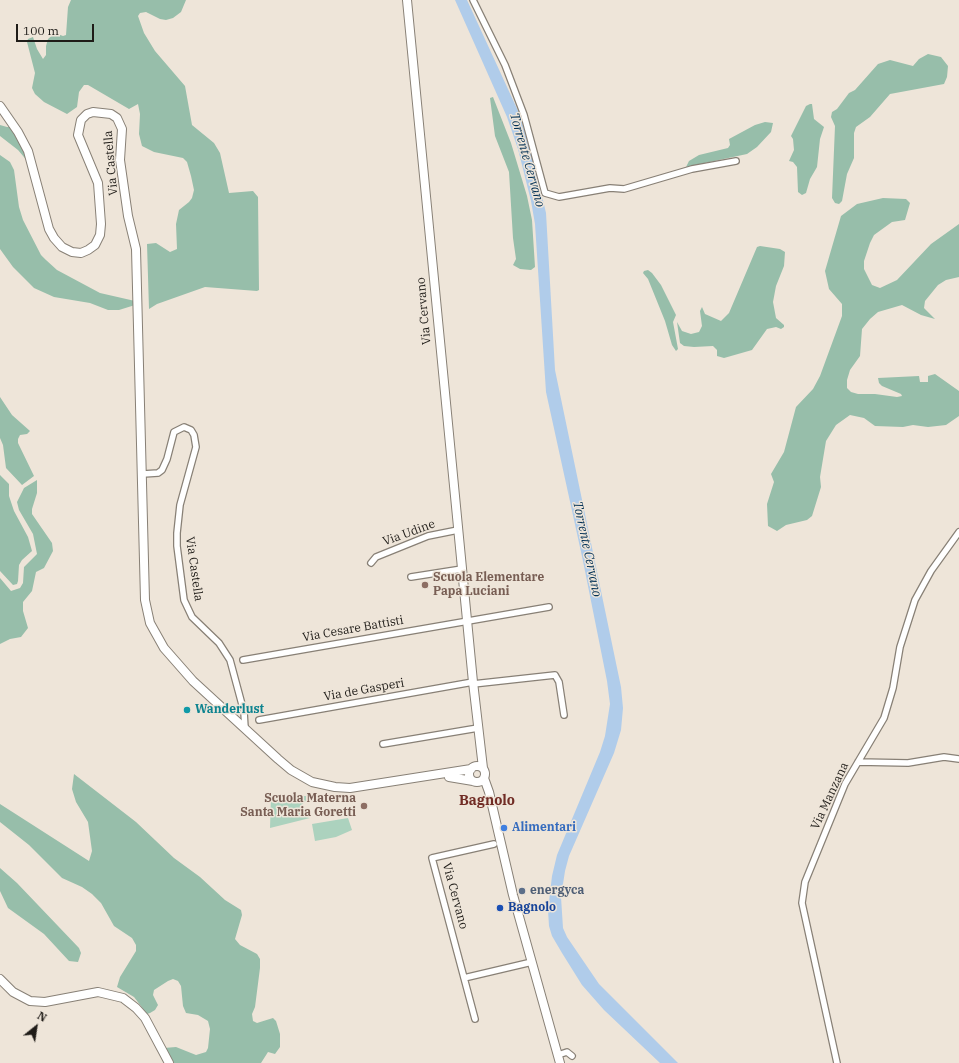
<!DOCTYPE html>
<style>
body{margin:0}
#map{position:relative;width:959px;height:1063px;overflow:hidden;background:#eee5d9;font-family:"IBM Plex Serif",serif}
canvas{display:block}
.north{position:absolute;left:16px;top:1007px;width:40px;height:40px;-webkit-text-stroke:3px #eee5d9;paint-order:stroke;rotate:30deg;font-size:11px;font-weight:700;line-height:16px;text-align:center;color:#1f1c18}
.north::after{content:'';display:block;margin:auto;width:14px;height:18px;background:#1f1c18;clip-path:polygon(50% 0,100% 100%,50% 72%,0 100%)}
.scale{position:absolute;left:16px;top:24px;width:78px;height:18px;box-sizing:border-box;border:2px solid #1f1c18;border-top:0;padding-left:5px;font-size:12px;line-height:14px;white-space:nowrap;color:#1f1c18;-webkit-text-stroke:3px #eee5d9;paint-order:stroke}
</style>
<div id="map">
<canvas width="959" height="1063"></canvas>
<div class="north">N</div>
<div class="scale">100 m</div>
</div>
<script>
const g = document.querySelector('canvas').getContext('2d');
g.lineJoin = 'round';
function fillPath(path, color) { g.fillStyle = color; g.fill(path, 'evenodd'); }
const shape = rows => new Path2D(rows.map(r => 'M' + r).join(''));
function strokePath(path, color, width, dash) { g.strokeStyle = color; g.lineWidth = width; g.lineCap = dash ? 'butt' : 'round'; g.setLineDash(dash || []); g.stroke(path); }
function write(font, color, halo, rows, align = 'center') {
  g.font = font + ' "IBM Plex Serif",serif'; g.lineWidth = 3; g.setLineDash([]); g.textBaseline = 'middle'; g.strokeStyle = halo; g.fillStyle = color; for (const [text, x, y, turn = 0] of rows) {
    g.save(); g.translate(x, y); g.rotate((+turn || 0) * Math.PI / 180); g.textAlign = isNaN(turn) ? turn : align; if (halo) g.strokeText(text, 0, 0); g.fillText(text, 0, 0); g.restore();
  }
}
const green = shape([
 [306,796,306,801,300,806,303,816,310,818,270,828,271,797],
 [348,818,352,830,336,837,315,841,312,824]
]);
const forest = shape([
 [71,0,186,0,181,12,173,18,166,20,160,19,146,12,140,13,138,16,144,33,155,51,185,86,192,125,214,143,220,153,229,193,253,191,258,197,259,290,257,291,205,287,157,304,149,309,147,244,156,243,170,252,177,249,176,224,179,210,189,202,192,198,194,190,191,176,187,162,183,158,154,152,142,146,139,134,140,114,138,104,129,109,88,85,84,85,79,92,77,107,67,114,44,102,35,94,32,88,35,73,27,42,28,39,33,37,37,49,43,59,46,55,46,46,48,39,55,33,63,36,66,35,68,7],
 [928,54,941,57,948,66,947,77,944,84,890,94,870,117,856,127,854,133,854,158,847,174,842,201,839,204,835,203,832,198,835,126,831,117,832,112,837,109,849,93,855,90,878,64,890,60,913,66,919,59],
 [493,97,511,143,527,196,532,220,535,267,531,270,520,269,513,265,516,259,513,238,509,172,495,136,490,98],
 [810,104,812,104,814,119,824,127,820,139,817,167,810,179,806,193,802,195,798,192,797,167,793,162,789,161,794,150,793,139,791,136,806,106],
 [765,122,773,123,771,132,757,147,747,154,686,167,689,161,699,155,728,148,730,145,729,139,755,125],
 [0,125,7,127,12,127,29,163,18,150,0,136],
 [0,155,10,162,14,170,19,207,23,220,41,255,46,260,57,270,100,293,135,301,135,305,119,310,108,310,90,303,54,297,34,288,13,267,0,249],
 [883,198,906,199,910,203,905,220,892,222,874,235,870,243,864,261,864,269,872,285,880,288,897,280,931,244,959,224,959,277,946,280,938,285,925,301,924,308,935,319,921,315,902,305,878,312,870,319,862,329,860,356,850,370,847,380,847,388,851,392,858,394,875,394,897,397,902,396,901,394,882,386,879,383,878,378,919,376,920,382,928,382,928,376,935,374,959,391,959,416,946,425,928,427,913,425,903,427,875,426,864,418,850,415,836,425,826,441,820,477,821,487,812,516,807,520,786,525,777,531,768,526,767,504,774,482,771,474,784,452,796,407,813,389,820,376,842,316,842,304,829,289,825,271,841,216,857,204],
 [760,246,780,249,785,252,784,266,776,286,773,302,776,318,784,325,784,327,781,329,776,327,767,329,752,350,724,358,717,356,717,350,713,346,694,347,684,346,680,343,677,322,682,331,691,334,699,332,702,326,700,311,702,307,705,314,721,321,729,313,757,247],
 [648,270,652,273,661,285,676,315,673,322,678,349,676,351,672,345,665,321,648,279,643,273,644,271],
 [0,397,12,415,30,431,27,434,20,435,18,439,18,443,34,476,22,485,6,468,3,445,0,438],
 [0,475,9,484,9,496,14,511,28,537,32,551,22,560,19,565,18,581,17,584,13,585,0,571],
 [37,480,37,493,32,509,32,514,52,543,53,551,44,568,36,572,32,591,23,602,23,611,28,628,21,637,10,639,0,644,0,578,11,591,20,588,23,583,24,567,37,554,33,534,19,510,17,502,24,488],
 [74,774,136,822,174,858,200,877,225,900,241,910,242,915,235,939,240,945,257,954,260,959,260,968,255,1007,252,1014,253,1021,257,1023,273,1018,276,1021,280,1034,280,1047,275,1054,268,1052,261,1063,172,1063,164,1048,176,1047,196,1055,206,1052,208,1048,210,1029,208,1021,198,1015,186,1013,183,1006,181,986,178,981,173,979,168,981,154,990,153,995,158,1005,155,1010,150,1013,147,1014,134,997,117,987,120,977,136,951,136,945,132,938,114,926,101,903,92,894,82,887,62,878,29,845,0,822,0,804,89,861,92,851,88,822,76,802,72,789],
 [0,868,17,883,79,948,81,953,78,962,69,961,44,934,8,908,0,891]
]);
const water = shape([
 [455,0,467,0,519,113,536,170,546,213,555,370,621,687,623,708,621,730,614,753,569,856,565,871,561,897,563,928,567,937,599,984,678,1063,660,1063,604,1010,582,985,562,953,552,936,549,926,548,910,552,876,557,855,600,752,605,736,610,704,607,681,583,561,546,392,535,224,531,201,518,149,507,117]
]);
const minor = shape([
 [473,0,505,65,524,115,545,193,559,197,610,188,624,189,692,169,736,161],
 [143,474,158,473,162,470,167,459,174,432,184,427,191,430,194,435,196,447,180,505,177,533,177,546,184,600,192,617,219,643,230,660,244,712,245,728],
 [371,563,376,557,428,536,458,530],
 [411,577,462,569],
 [243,660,549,607],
 [473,684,555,675,559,682,564,715],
 [259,720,473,682],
 [383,744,478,728],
 [858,762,908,763,944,757,959,759],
 [464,978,532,962],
 [475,1019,432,858,494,844],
 [558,1055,567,1052,572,1056],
 [837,1063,802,903,805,882,845,784,884,718,893,688,900,647,915,600,931,571,959,532]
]);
const secondary = shape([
 [407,0,473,682,483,768],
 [0,106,18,132,28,151,49,229,54,238,62,247,72,252,81,253,88,250,95,245,100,235,101,224,98,183,78,135,81,120,87,114,93,112,111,114,117,118,122,129,120,160,128,216,136,249,145,600,150,623,164,648,193,681,278,759,291,770,312,782,335,787,350,788,471,769],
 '469 774a8 8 0 1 1 16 0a8 8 0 1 1-16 0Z',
 [449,777,473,781],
 [484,778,489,792,513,895,560,1063],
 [0,979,13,992,30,1001,45,1002,98,992,123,998,136,1008,145,1018,169,1063]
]);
const markers = [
 [425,585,4,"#8d6e63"],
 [187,710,4,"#0f9aa8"],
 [364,806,4,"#8d6e63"],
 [504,828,4,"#3f7fe0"],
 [522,891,4,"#5c6f8a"],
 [500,908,4,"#1a4fb4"]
];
const streetNames = [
 ["Via Castella",111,163,-95],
 ["Via Cervano",424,311,-95],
 ["Via Udine",409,533,-20],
 ["Via Castella",194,569,82],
 ["Via Cesare Battisti",353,629,-10],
 ["Via de Gasperi",364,690,-10],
 ["Via Manzana",830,796,-65],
 ["Via Cervano",455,896,75]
];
const educationNames = [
 ["Scuola Elementare",433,578],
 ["Papa Luciani",433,592],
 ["Scuola Materna",356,799,"right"],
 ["Santa Maria Goretti",356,813,"right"]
];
const cultureNames = [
 ["Wanderlust",195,710]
];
const shopNames = [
 ["Alimentari",512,828]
];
const serviceNames = [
 ["energyca",530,891]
];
const transitNames = [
 ["Bagnolo",508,908]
];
const waterNames = [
 ["Torrente Cervano",527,160,74],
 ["Torrente Cervano",587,549,78]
];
const quarterNames = [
 ["Bagnolo",487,801]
];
fillPath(green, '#acd2be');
fillPath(forest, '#97beaa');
fillPath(water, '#b0ccea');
strokePath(minor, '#888076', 8);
strokePath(secondary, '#888076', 10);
strokePath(minor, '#fff', 5.5);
strokePath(secondary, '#fff', 8);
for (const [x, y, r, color] of markers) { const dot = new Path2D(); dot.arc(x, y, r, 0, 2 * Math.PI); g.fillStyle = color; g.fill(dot); strokePath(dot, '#eee5d9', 1.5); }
write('12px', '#1f1c18', '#eee5d9', streetNames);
write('bold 12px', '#785e54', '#eee5d9', educationNames, 'left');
write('bold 12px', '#0d838f', '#eee5d9', cultureNames, 'left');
write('bold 12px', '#366cbe', '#eee5d9', shopNames, 'left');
write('bold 12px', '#4e5e75', '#eee5d9', serviceNames, 'left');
write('bold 12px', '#164399', '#eee5d9', transitNames, 'left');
write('italic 13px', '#023156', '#eee5d9', waterNames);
write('bold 14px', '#712c25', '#eee5d9', quarterNames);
</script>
